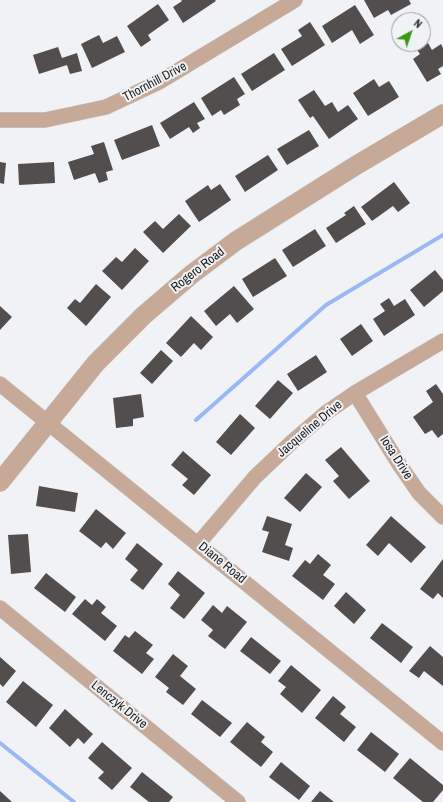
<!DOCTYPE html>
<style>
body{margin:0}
#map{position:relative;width:443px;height:802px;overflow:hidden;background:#f1f2f6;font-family:"Archivo Narrow",sans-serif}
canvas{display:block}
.north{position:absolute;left:391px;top:12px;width:40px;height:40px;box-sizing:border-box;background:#f1f2f6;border:1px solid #9d9da0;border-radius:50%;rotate:40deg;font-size:11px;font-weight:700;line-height:16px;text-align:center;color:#1e1e1f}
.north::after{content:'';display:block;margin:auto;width:14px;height:18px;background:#3b9817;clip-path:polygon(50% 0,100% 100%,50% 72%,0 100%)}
</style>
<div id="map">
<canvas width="443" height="802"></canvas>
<div class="north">N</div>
</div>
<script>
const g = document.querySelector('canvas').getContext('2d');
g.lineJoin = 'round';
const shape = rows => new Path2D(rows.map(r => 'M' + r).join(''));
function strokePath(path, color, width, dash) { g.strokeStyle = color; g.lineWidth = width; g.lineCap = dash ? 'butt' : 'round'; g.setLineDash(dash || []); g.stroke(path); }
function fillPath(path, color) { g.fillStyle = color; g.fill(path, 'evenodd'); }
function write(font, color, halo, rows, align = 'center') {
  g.font = font + ' "Archivo Narrow",sans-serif'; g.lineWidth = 4; g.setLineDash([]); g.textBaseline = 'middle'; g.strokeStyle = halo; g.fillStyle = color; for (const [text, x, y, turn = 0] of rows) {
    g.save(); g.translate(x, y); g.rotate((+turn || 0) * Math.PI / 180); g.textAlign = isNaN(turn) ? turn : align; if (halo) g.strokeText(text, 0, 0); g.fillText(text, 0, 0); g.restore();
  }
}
const stream = shape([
 [196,420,326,305,443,235],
 [0,743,74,802]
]);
const building = shape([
 [181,0,215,0,216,1,183,23,173,7,182,1],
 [364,0,409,0,411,4,391,15,388,10,374,18],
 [158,4,169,20,148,35,151,40,141,47,127,26],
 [355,5,374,35,360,44,352,30,332,43,322,26],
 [310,22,325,45,292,66,281,49,302,36,298,30],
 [99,35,103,43,117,36,125,52,92,68,81,44],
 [428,43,432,50,441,44,443,48,443,66,438,69,441,74,427,82,413,59,420,54,417,50],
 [58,47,62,58,77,53,82,71,70,74,67,65,39,74,33,55],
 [274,53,285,70,252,91,241,74],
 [234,77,245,94,237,99,240,105,224,115,221,110,212,116,201,98],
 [374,79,379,87,389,81,399,97,368,116,353,93],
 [314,90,325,106,332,102,338,112,348,105,358,119,329,139,313,116,310,118,298,100],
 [194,102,205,119,197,123,200,128,193,133,189,127,170,139,160,123],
 [152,125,160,146,122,160,114,140],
 [309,130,319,146,287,165,277,149],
 [104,142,113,170,106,172,108,180,99,183,95,173,74,180,68,162,94,154,91,146],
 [268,155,278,170,245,192,235,176],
 [0,162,6,163,4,184,0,183],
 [54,162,55,183,19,185,18,164],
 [394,182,410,203,398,212,393,206,372,221,361,207],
 [220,184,231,200,199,222,185,201,208,185,211,190],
 [354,206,366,224,336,243,326,228,346,215,344,213],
 [179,214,191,226,163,253,143,232,155,221,163,229],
 [315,229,326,246,293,267,282,250],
 [135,248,149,261,122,290,102,271,116,257,122,262],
 [275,258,287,276,253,297,242,279],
 [435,270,443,280,443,291,424,307,410,290],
 [96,284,111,297,86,326,67,308,75,299,80,303],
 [234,286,254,309,237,323,230,314,216,326,204,311],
 [389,298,394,306,405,299,415,315,384,336,373,319,385,311,380,304],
 [0,306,12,317,0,330],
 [191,316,213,337,201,350,194,343,181,357,166,343],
 [361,324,373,341,352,356,340,339],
 [161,350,173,361,152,384,140,373],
 [316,355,327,372,298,391,287,374],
 [278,380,293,393,270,419,255,406],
 [436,384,443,394,443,434,438,438,432,430,425,434,413,417,433,402,426,391],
 [141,394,144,417,133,419,133,426,116,428,113,398],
 [240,414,255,428,231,455,216,442],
 [341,447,370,481,349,499,333,481,339,476,325,460],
 [183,451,211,475,194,495,182,485,188,479,171,465],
 [306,473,322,487,300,512,284,498],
 [39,486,78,493,75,512,36,506],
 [96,509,126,533,113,549,106,542,101,548,79,531],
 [267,516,292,524,285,545,293,548,289,561,262,552,269,532,262,530],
 [391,516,426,547,411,563,389,543,378,556,366,545],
 [28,534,31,572,11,574,8,535],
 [137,543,163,564,143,590,130,580,138,570,125,559],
 [318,554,331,565,323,575,335,584,323,600,292,576,305,560,310,564],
 [443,559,443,598,438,593,433,599,420,589],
 [178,571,205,593,184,619,170,608,180,595,168,584],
 [46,573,76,597,65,612,34,588],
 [346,592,366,610,354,624,334,606],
 [85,599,92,605,97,599,106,607,101,613,117,626,105,641,72,614],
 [213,605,222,613,227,606,247,622,225,649,208,636,213,630,201,620],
 [382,623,413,647,401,663,370,638],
 [135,631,153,645,146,653,154,659,142,674,113,651,125,635,129,638],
 [251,637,281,661,270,674,240,651],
 [430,646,443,657,443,686,424,671,419,678,409,671],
 [173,654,188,666,180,676,196,689,183,705,166,692,169,688,155,677],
 [0,657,16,671,3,687,0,684],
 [291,665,321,690,302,713,280,694,286,687,278,681],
 [23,681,53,705,36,727,6,702],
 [333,696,346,707,340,714,356,727,344,742,315,718],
 [202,700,232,723,220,737,191,714],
 [65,709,93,734,84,744,78,738,70,747,49,728],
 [247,722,265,737,261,742,273,752,261,767,230,742],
 [371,732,399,754,385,772,357,750],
 [102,742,132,768,112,790,98,778,104,772,88,758],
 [410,758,443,785,443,790,433,802,423,802,393,778],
 [281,762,310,786,299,800,269,777],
 [142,772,173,797,169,802,149,802,130,787],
 [0,791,12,802,0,802],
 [320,791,334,802,311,802]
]);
const minor = shape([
 [0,120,45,120,106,107,159,82,295,0],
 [0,384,443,743],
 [355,393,399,464,419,493,443,517],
 [198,544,255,477,292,442,327,412,355,393,443,341],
 [0,608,238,802]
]);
const tertiary = shape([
 [0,482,96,363,144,315,192,274,236,241,355,166,443,114]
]);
const streetNames = [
 ["Thornhill Drive",155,82,-28],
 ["Rogero Road",198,270,-38],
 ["Jacqueline Drive",310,429,-40],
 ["Iosa Drive",396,458,57],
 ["Diane Road",222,563,39],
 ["Lenczyk Drive",119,705,39]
];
strokePath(stream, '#99b8f5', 4);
fillPath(building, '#524e4d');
strokePath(minor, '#cfd0d4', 16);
strokePath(tertiary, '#cfd0d4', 20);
strokePath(minor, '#c6a997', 15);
strokePath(tertiary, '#c6a997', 19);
write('13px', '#1e1e1f', '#f1f2f6', streetNames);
</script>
